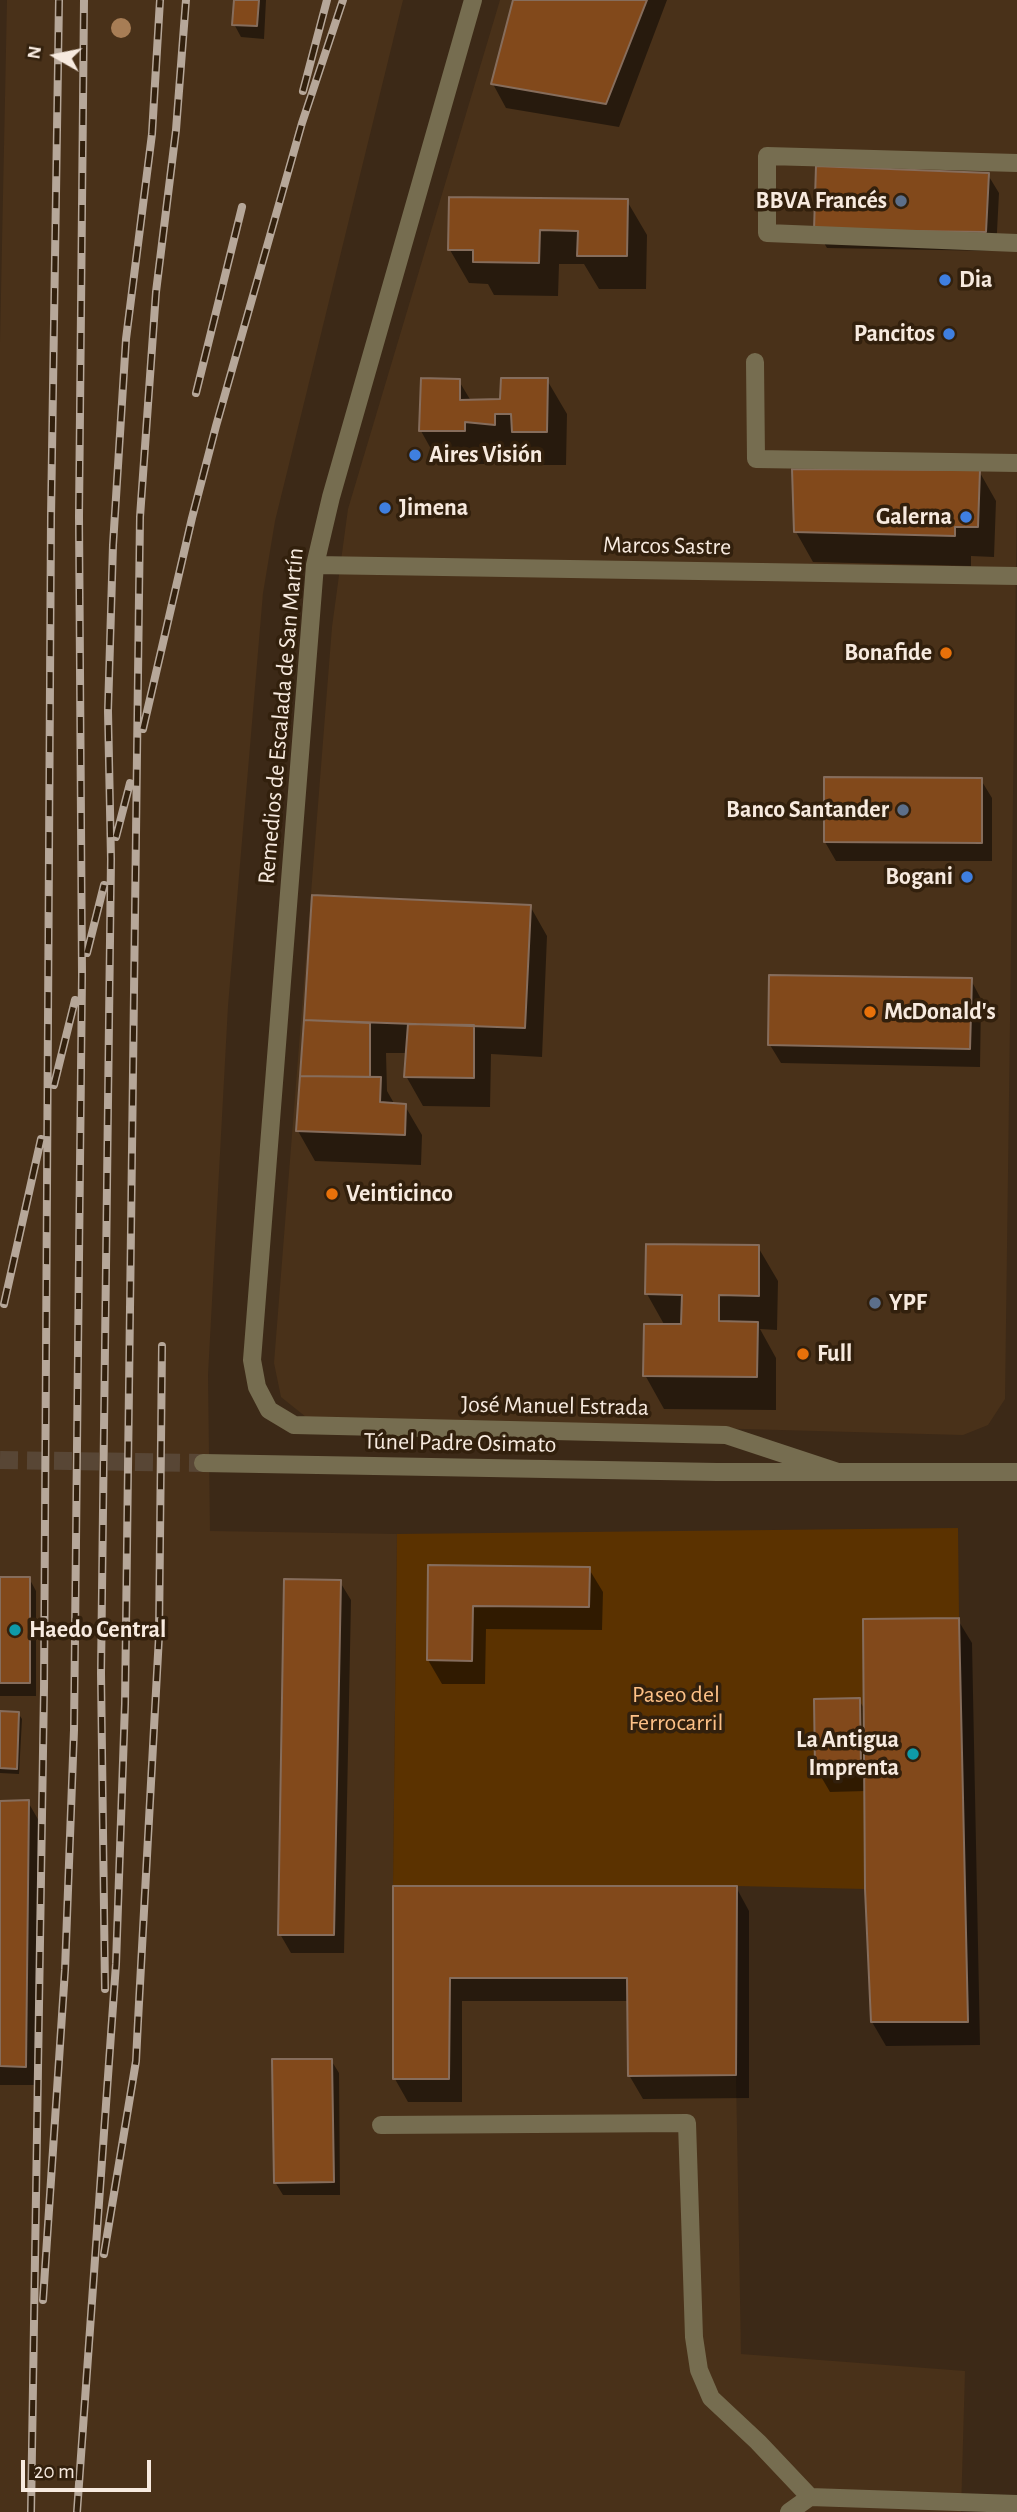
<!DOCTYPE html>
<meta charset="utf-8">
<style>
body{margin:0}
#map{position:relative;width:1017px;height:2512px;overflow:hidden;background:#3c2917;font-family:"Alegreya Sans",sans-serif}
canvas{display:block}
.north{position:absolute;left:21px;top:21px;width:70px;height:70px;-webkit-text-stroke:5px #32200d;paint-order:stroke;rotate:279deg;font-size:19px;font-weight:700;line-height:28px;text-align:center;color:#f7eadf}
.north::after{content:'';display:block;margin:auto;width:24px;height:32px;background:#f7eadf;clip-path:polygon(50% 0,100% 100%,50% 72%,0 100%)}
.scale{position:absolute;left:21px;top:2460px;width:130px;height:32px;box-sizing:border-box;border:4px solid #f7eadf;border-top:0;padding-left:9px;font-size:21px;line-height:24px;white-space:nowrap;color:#f7eadf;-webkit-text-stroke:5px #32200d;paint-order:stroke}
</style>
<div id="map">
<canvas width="1017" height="2512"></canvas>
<div class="north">N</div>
<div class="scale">20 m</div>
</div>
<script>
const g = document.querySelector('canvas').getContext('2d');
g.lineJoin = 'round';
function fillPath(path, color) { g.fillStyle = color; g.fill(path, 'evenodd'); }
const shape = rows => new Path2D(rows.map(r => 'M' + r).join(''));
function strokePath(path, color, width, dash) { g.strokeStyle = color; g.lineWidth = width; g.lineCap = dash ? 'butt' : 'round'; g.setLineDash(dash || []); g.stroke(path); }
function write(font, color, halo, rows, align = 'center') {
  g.font = font + ' "Alegreya Sans",sans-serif'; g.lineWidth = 7; g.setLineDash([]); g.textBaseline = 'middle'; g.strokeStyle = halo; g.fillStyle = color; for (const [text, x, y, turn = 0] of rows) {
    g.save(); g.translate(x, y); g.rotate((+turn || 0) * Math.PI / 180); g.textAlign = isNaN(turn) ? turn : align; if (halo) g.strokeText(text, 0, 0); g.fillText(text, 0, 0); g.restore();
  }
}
const built = shape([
 [7,0,403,0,275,521,263,593,228,1006,208,1375,210,1531,397,1534,393,1886,737,1886,736,2075,741,2354,965,2371,961,2512,0,2512,0,342],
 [500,0,1017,0,1017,492,1005,1399,988,1425,963,1435,306,1417,281,1397,274,1363,332,627,348,509]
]);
const green = shape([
 [958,1528,959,1618,863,1619,865,1889,737,1886,393,1886,397,1534]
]);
const shadow = shape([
 [235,0,266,0,264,39,241,37,234,24],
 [515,0,667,0,619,127,506,108,493,84],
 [988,175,999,193,996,251,827,248,816,229],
 [627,201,647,235,646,289,599,289,584,264,559,264,558,296,494,295,488,284,469,283,450,250],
 [547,380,567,414,566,465,533,465,523,448,514,448,513,458,484,456,484,464,440,465,421,431,459,381,471,401,502,401],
 [979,471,996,501,994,557,971,556,971,566,813,562,796,532],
 [981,780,992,798,992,861,836,861,825,842],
 [313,897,530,906,547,936,542,1057,491,1054,490,1107,423,1106,406,1076,407,1053,386,1053,387,1091,395,1105,405,1106,422,1135,421,1165,315,1161,298,1131],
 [971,980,981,999,980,1067,781,1063,770,1045],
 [758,1247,778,1281,777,1330,760,1329,776,1358,776,1410,664,1409,645,1375,665,1326,647,1294],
 [430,1567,589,1569,603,1592,602,1630,486,1629,485,1684,442,1684,428,1660],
 [29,1578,36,1591,36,1696,0,1696,0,1579],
 [340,1582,351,1600,344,1953,291,1953,280,1934],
 [958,1620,972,1643,980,2045,886,2046,872,2022,866,1791,830,1792,816,1768,859,1700,865,1710],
 [0,1712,18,1713,22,1719,19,1774,0,1773],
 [28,1802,39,1821,36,2085,0,2085,0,1803],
 [395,1887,736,1887,749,1911,749,2098,643,2099,629,2075,629,2001,462,2001,462,2102,408,2102,395,2079],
 [331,2060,339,2073,340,2195,283,2195,275,2182]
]);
const building = shape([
 [234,0,259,0,257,26,232,25,234,0],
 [513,0,647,0,606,104,491,84,513,0],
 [816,166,989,173,986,232,814,230,816,166],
 [449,197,628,199,627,256,577,256,578,231,540,230,539,263,473,262,473,250,448,250,449,197],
 [421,378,460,379,460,400,500,399,501,378,548,378,547,432,512,432,511,414,495,414,495,425,465,422,465,431,419,431,421,378],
 [792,469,980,470,978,527,955,527,955,536,794,532,792,469],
 [824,777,982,778,982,843,824,842,824,777],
 [312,895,531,905,525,1028,304,1020,312,895],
 [769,975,972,978,970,1049,768,1045,769,975],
 [304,1020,370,1023,370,1077,300,1076,304,1020],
 [408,1024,474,1025,474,1078,404,1077,408,1024],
 [300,1076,381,1077,380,1102,406,1104,405,1135,296,1131,300,1076],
 [646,1244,759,1245,759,1296,719,1295,719,1321,758,1322,757,1377,643,1376,644,1324,681,1324,682,1295,645,1294,646,1244],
 [428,1565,590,1567,589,1607,473,1606,472,1661,427,1660,428,1565],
 [0,1577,30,1577,30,1683,0,1683,0,1577],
 [284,1579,341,1580,334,1935,278,1935,284,1579],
 [959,1618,968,2022,871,2022,865,1889,863,1619,959,1618],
 [860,1698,861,1768,815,1769,814,1699,860,1698],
 [0,1711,19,1712,17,1769,0,1768,0,1711],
 [29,1800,26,2067,0,2066,0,1801,29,1800],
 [393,1886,737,1886,736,2075,628,2076,627,1978,450,1978,449,2079,393,2079,393,1886],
 [272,2059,332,2059,334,2182,274,2183,272,2059]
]);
const minorTunnel = shape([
 [0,1460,203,1463]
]);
const minor = shape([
 [473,0,331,497,315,565,252,1360,257,1387,269,1410,294,1425,726,1435,838,1472],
 [1017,163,767,156,767,233,1017,243],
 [755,362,756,459,1017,463],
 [315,565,1017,576],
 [203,1463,717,1472,1017,1472],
 [381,2125,687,2123,694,2337,699,2370,711,2398,758,2442,810,2497,1017,2504],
 [789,2512,810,2497]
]);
const rail = shape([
 [303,91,327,0],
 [196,393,242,207],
 [143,729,192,518,216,426,302,123,343,0],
 [116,837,130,783],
 [87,953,104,885],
 [54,1085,75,1000],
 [4,1304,41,1139],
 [105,1989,101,1673,111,859,108,711,113,545,126,339,152,134,160,0],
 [104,2254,136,2061,138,2021,159,1636,162,1346],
 [43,2300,65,1970,74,1730,82,975,79,516,84,0],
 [31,2512,44,1688,51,517,59,0],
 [77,2512,116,1964,125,1704,140,517,156,292,176,130,186,0]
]);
const trees = [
 [121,28]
];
const markers = [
 [901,201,7,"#5c6f8a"],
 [945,280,7,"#3f7fe0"],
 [949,334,7,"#3f7fe0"],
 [415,455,7,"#3f7fe0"],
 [385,508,7,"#3f7fe0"],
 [966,517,7,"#3f7fe0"],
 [946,653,7,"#e8710a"],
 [903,810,7,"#5c6f8a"],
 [967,877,7,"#3f7fe0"],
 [870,1012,7,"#e8710a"],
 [332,1194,7,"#e8710a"],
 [875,1303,7,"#5c6f8a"],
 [803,1354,7,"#e8710a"],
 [15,1630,7,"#0f9aa8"],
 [913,1754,7,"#0f9aa8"]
];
const poiNames = [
 ["BBVA Francés",887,201,"right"],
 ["Dia",959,280],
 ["Pancitos",935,334,"right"],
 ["Aires Visión",429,455],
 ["Jimena",399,508],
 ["Galerna",952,517,"right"],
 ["Bonafide",932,653,"right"],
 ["Banco Santander",889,810,"right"],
 ["Bogani",953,877,"right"],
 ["McDonald's",884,1012],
 ["Veinticinco",346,1194],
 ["YPF",889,1303],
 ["Full",817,1354],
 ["Haedo Central",29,1630],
 ["La Antigua",899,1740,"right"],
 ["Imprenta",899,1768,"right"]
];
const streetNames = [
 ["Marcos Sastre",667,546,1],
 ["Remedios de Escalada de San Martín",281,716,-85],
 ["José Manuel Estrada",555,1406,1],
 ["Túnel Padre Osimato",460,1443,1]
];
const parkNames = [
 ["Paseo del",676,1695],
 ["Ferrocarril",676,1723]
];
fillPath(built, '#493119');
fillPath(green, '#5b3200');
fillPath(shadow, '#0007');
fillPath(building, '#82491b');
strokePath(building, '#866d5c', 2);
strokePath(minorTunnel, '#584635', 18, [18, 9]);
strokePath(minor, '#766d50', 18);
strokePath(rail, '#b6a799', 8);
strokePath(rail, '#32200d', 5, [16]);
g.fillStyle = '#a77d55';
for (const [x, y] of trees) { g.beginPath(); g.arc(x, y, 10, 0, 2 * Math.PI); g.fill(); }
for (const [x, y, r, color] of markers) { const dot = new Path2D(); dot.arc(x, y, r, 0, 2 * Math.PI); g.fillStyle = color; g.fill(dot); strokePath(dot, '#32200d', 2.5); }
write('bold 24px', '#f7eadf', '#32200d', poiNames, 'left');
write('24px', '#f7eadf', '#32200d', streetNames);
write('24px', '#fec187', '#32200d', parkNames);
</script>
